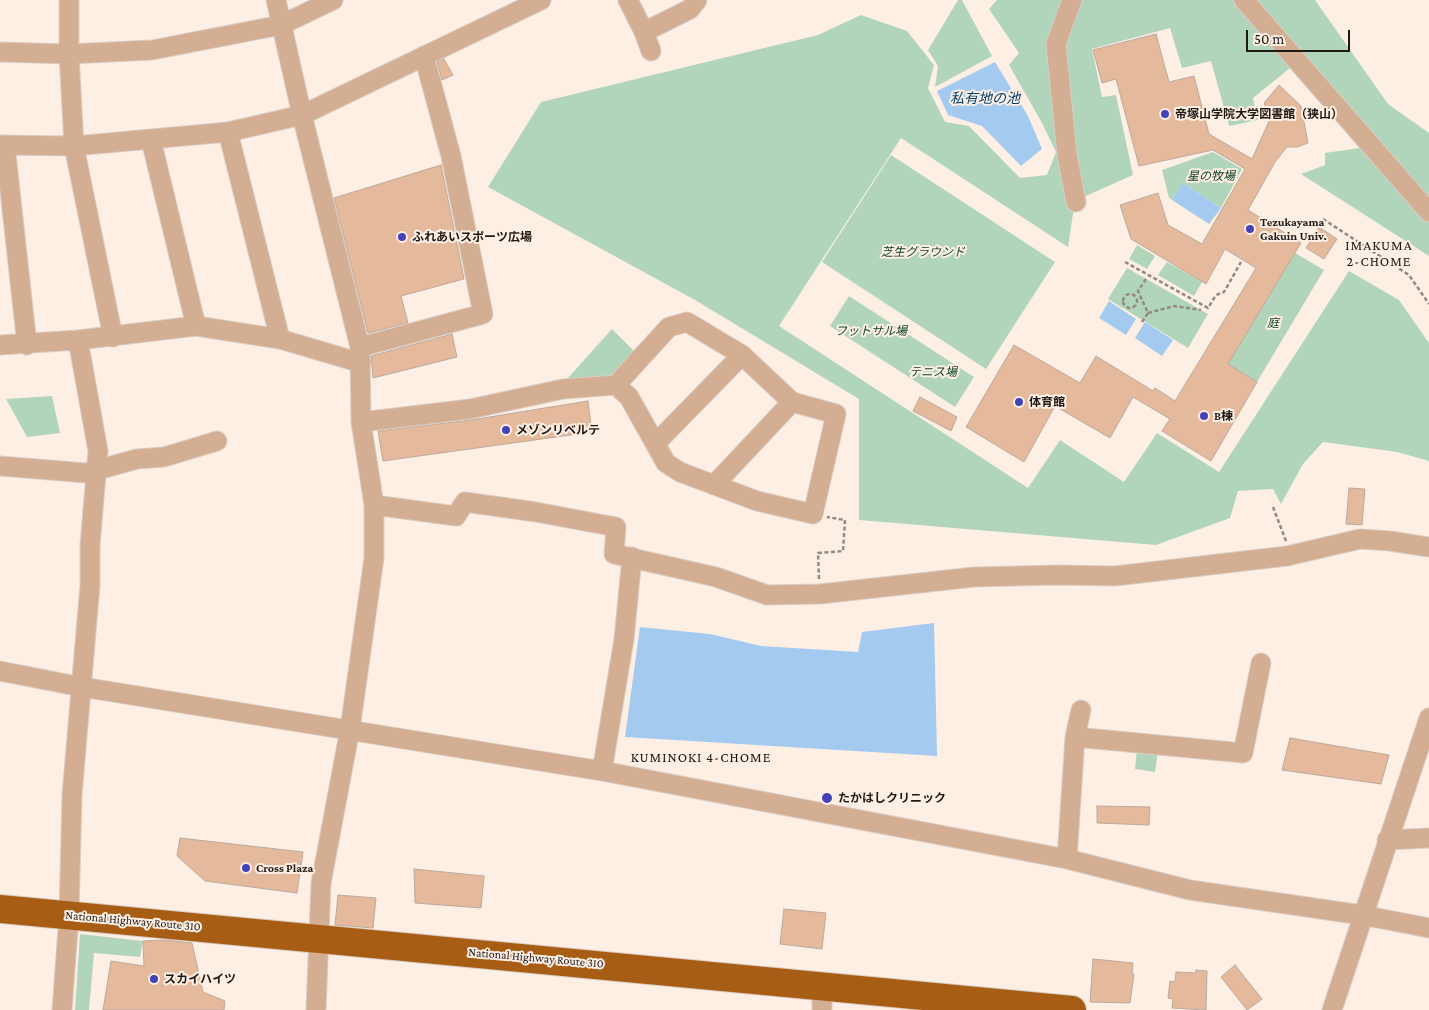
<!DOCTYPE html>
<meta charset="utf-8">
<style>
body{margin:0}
#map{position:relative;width:1429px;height:1010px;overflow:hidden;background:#feefe5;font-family:"Crimson Pro",serif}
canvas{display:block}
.scale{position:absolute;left:1246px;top:30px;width:104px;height:22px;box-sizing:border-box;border:2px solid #1f1914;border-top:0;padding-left:6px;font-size:15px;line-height:18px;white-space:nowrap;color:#1f1914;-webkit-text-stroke:4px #feefe5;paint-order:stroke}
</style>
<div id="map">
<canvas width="1429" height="1010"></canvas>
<div class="scale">50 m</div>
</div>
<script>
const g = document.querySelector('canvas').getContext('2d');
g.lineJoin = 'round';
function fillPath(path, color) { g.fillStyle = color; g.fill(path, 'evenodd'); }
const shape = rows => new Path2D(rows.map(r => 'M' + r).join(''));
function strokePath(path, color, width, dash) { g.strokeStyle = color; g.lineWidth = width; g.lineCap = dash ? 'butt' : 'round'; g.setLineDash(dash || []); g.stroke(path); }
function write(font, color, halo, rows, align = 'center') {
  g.font = font + ' "Crimson Pro","Noto Sans JP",serif'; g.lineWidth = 4; g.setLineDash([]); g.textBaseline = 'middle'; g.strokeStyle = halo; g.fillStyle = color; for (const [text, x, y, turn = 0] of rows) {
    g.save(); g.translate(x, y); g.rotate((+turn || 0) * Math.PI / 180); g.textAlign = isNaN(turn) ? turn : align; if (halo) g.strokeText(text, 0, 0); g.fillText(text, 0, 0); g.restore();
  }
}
const green = shape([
 [958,0,962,0,992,56,935,87,938,66,928,50],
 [997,0,1072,0,1056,44,1075,200,1068,247,901,138,779,326,1028,488,1060,440,1124,482,1157,433,1219,472,1349,271,1399,300,1429,343,1429,461,1397,452,1323,442,1303,464,1281,504,1273,489,1238,491,1230,518,1156,545,859,520,859,399,695,300,488,187,541,102,818,35,861,15,907,31,934,65,928,88,945,122,969,126,1020,178,1047,175,1056,152,1042,123,1009,65,1019,53,989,9],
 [1078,0,1240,0,1290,68,1253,98,1258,120,1229,126,1211,61,1182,68,1170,28,1092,49,1102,97,1116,95,1133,175,1079,199,1059,46],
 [1244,0,1315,0,1388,104,1429,133,1429,210],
 [1366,147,1429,219,1429,256,1301,174,1325,165,1325,153],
 [1213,152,1242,169,1221,208,1183,183,1172,200,1169,198,1162,170],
 [891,155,1055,262,986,369,822,262],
 [1137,245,1155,256,1147,269,1129,259],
 [1295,253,1324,270,1257,382,1228,364],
 [1167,262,1202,282,1194,296,1158,275],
 [1127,268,1208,314,1188,348,1108,299],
 [849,296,974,377,955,407,830,326],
 [612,329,635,352,608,379,567,379],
 [52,396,60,433,27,437,6,399],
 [1137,749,1158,751,1155,772,1135,769],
 [80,934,143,941,140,957,94,953,89,1010,75,1010]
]);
const water = shape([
 [995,62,1028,116,1042,149,1021,166,982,126,948,115,937,91],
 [1183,183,1221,208,1209,224,1172,200],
 [1109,301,1136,319,1126,335,1099,318],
 [1145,322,1173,340,1162,356,1135,338],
 [934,623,937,756,625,737,640,627,710,634,761,646,858,652,862,632]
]);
const building = shape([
 [1156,34,1169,82,1194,76,1209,134,1252,159,1270,119,1264,103,1279,85,1301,106,1308,143,1297,147,1287,147,1275,162,1248,210,1301,243,1228,364,1257,382,1211,461,1162,431,1170,419,1133,397,1110,438,1055,406,1024,462,966,427,1014,345,1080,383,1096,356,1153,391,1155,388,1175,401,1256,268,1225,249,1206,284,1131,239,1120,205,1158,193,1168,225,1202,244,1245,169,1213,150,1139,166,1116,79,1102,83,1093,50,1156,34],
 [444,59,453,75,442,80,437,62,444,59],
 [441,165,464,279,401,296,408,323,368,333,334,198,441,165],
 [1319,227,1337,239,1324,259,1306,248,1319,227],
 [452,334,457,357,373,378,371,356,452,334],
 [920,397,957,417,951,431,913,411,920,397],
 [588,401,592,432,383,461,378,431,471,420,588,401],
 [1349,488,1365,489,1362,525,1346,524,1349,488],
 [1290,738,1389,755,1381,784,1282,770,1290,738],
 [1097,806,1150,807,1149,825,1097,823,1097,806],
 [180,838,303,852,297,893,205,881,177,856,180,838],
 [414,869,484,876,481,908,415,903,414,869],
 [338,895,376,898,373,928,335,925,338,895],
 [784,909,826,913,822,949,780,944,784,909],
 [165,940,192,943,203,992,225,1001,224,1010,103,1010,111,961,144,966,143,941,165,940],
 [1093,959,1133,963,1132,974,1134,974,1130,1003,1090,1002,1093,959],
 [1235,965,1262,999,1247,1010,1221,977,1235,965],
 [1196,970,1207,971,1206,1010,1172,1008,1173,999,1168,998,1170,981,1175,982,1176,972,1196,973,1196,970]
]);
const path = shape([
 [1323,219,1409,275,1429,304],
 [1125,262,1208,308,1216,295,1224,292,1241,262],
 '1123 301a7 7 0 1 1 14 0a7 7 0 1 1-14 0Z',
 [1148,313,1174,306,1201,310],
 [1142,322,1148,313,1138,291,1146,279],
 [1273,507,1286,541],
 [819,579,818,553,843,551,845,520,827,517]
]);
const minor = shape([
 [69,0,69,54,74,146,113,337],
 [276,0,302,115,360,347,361,422,374,505,374,558,350,729,321,883,316,1010],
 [628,0,644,32,651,51],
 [1072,0,1056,44,1067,154,1076,202],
 [1244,0,1429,212],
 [644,32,690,9,697,0],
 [0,52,69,54,152,50,281,25,333,0],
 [228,132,280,339],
 [151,140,196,326],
 [0,145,74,146,228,132,302,115,541,0],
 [5,145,27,345],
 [0,345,78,340,196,326,280,339,361,363],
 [360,347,483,314,451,156,424,56],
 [361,422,470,409,563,389,616,385,669,327,687,322,742,355,792,402,836,414,813,514,757,501,680,472,666,463,629,397,616,385],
 [656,443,742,355],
 [0,466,86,473,137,459,164,457,217,441],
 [714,485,792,402],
 [374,505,456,516,465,502,536,512,616,527,614,554,716,577,767,595,820,594,974,577,1057,575,1115,576,1287,556,1360,539,1390,541,1429,547],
 [0,671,82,687,602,771,1067,859,1190,890,1362,915,1429,928],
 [1075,737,1243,753,1261,663],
 [602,771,624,639,632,557],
 [1387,840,1429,838],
 [1067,859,1075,737,1081,710],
 [62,1010,69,915,72,795,90,585,90,545,98,451,78,340],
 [822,1010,822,986],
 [1332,1010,1429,718]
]);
const highway = shape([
 [0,909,1072,1010]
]);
const markers = [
 [1165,114,5,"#4342b7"],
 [1250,229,5,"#4342b7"],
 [402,237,5,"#4342b7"],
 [1019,402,5,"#4342b7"],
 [1204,416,5,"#4342b7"],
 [506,430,5,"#4342b7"],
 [827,798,6,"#4342b7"],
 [246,868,5,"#4342b7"],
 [154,979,5,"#4342b7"]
];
const poiNames = [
 ["帝塚山学院大学図書館（狭山）",1175,114],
 ["Tezukayama",1260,222],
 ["Gakuin Univ.",1260,236],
 ["ふれあいスポーツ広場",412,237],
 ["体育館",1029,402],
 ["B棟",1214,416],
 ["メゾンリベルテ",516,430],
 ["たかはしクリニック",838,798],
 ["Cross Plaza",256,868],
 ["スカイハイツ",164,979]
];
const parkNames = [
 ["星の牧場",1211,176],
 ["芝生グラウンド",923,252],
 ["庭",1273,323],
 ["フットサル場",871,331],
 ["テニス場",933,372]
];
const streetNames = [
 ["National Highway Route 310",133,921,5],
 ["National Highway Route 310",536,958,5]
];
const waterNames = [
 ["私有地の池",985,99]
];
const neighbourhoodNames = [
 ["IMAKUMA",1379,246],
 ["2-CHOME",1379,262],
 ["KUMINOKI 4-CHOME",701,758]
];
fillPath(green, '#b1d5bb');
fillPath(water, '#a4cbef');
fillPath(building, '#e5b99b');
strokePath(building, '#baa99d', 1);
strokePath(minor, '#dacdc4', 21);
strokePath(highway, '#dacdc4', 30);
strokePath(path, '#948982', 2.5, [4, 2.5]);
strokePath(minor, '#d3ae93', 19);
strokePath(highway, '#a75d13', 28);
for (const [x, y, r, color] of markers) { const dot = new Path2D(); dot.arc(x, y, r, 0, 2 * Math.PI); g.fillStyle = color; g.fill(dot); strokePath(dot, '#feefe5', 2); }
write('bold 12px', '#1f1914', '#feefe5', poiNames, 'left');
write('italic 12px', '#0c4223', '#feefe5', parkNames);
write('12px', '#1f1914', '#feefe5', streetNames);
write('italic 14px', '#00416d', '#feefe5', waterNames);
g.letterSpacing = '1px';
write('14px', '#1f1914', '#feefe5', neighbourhoodNames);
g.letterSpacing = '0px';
</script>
